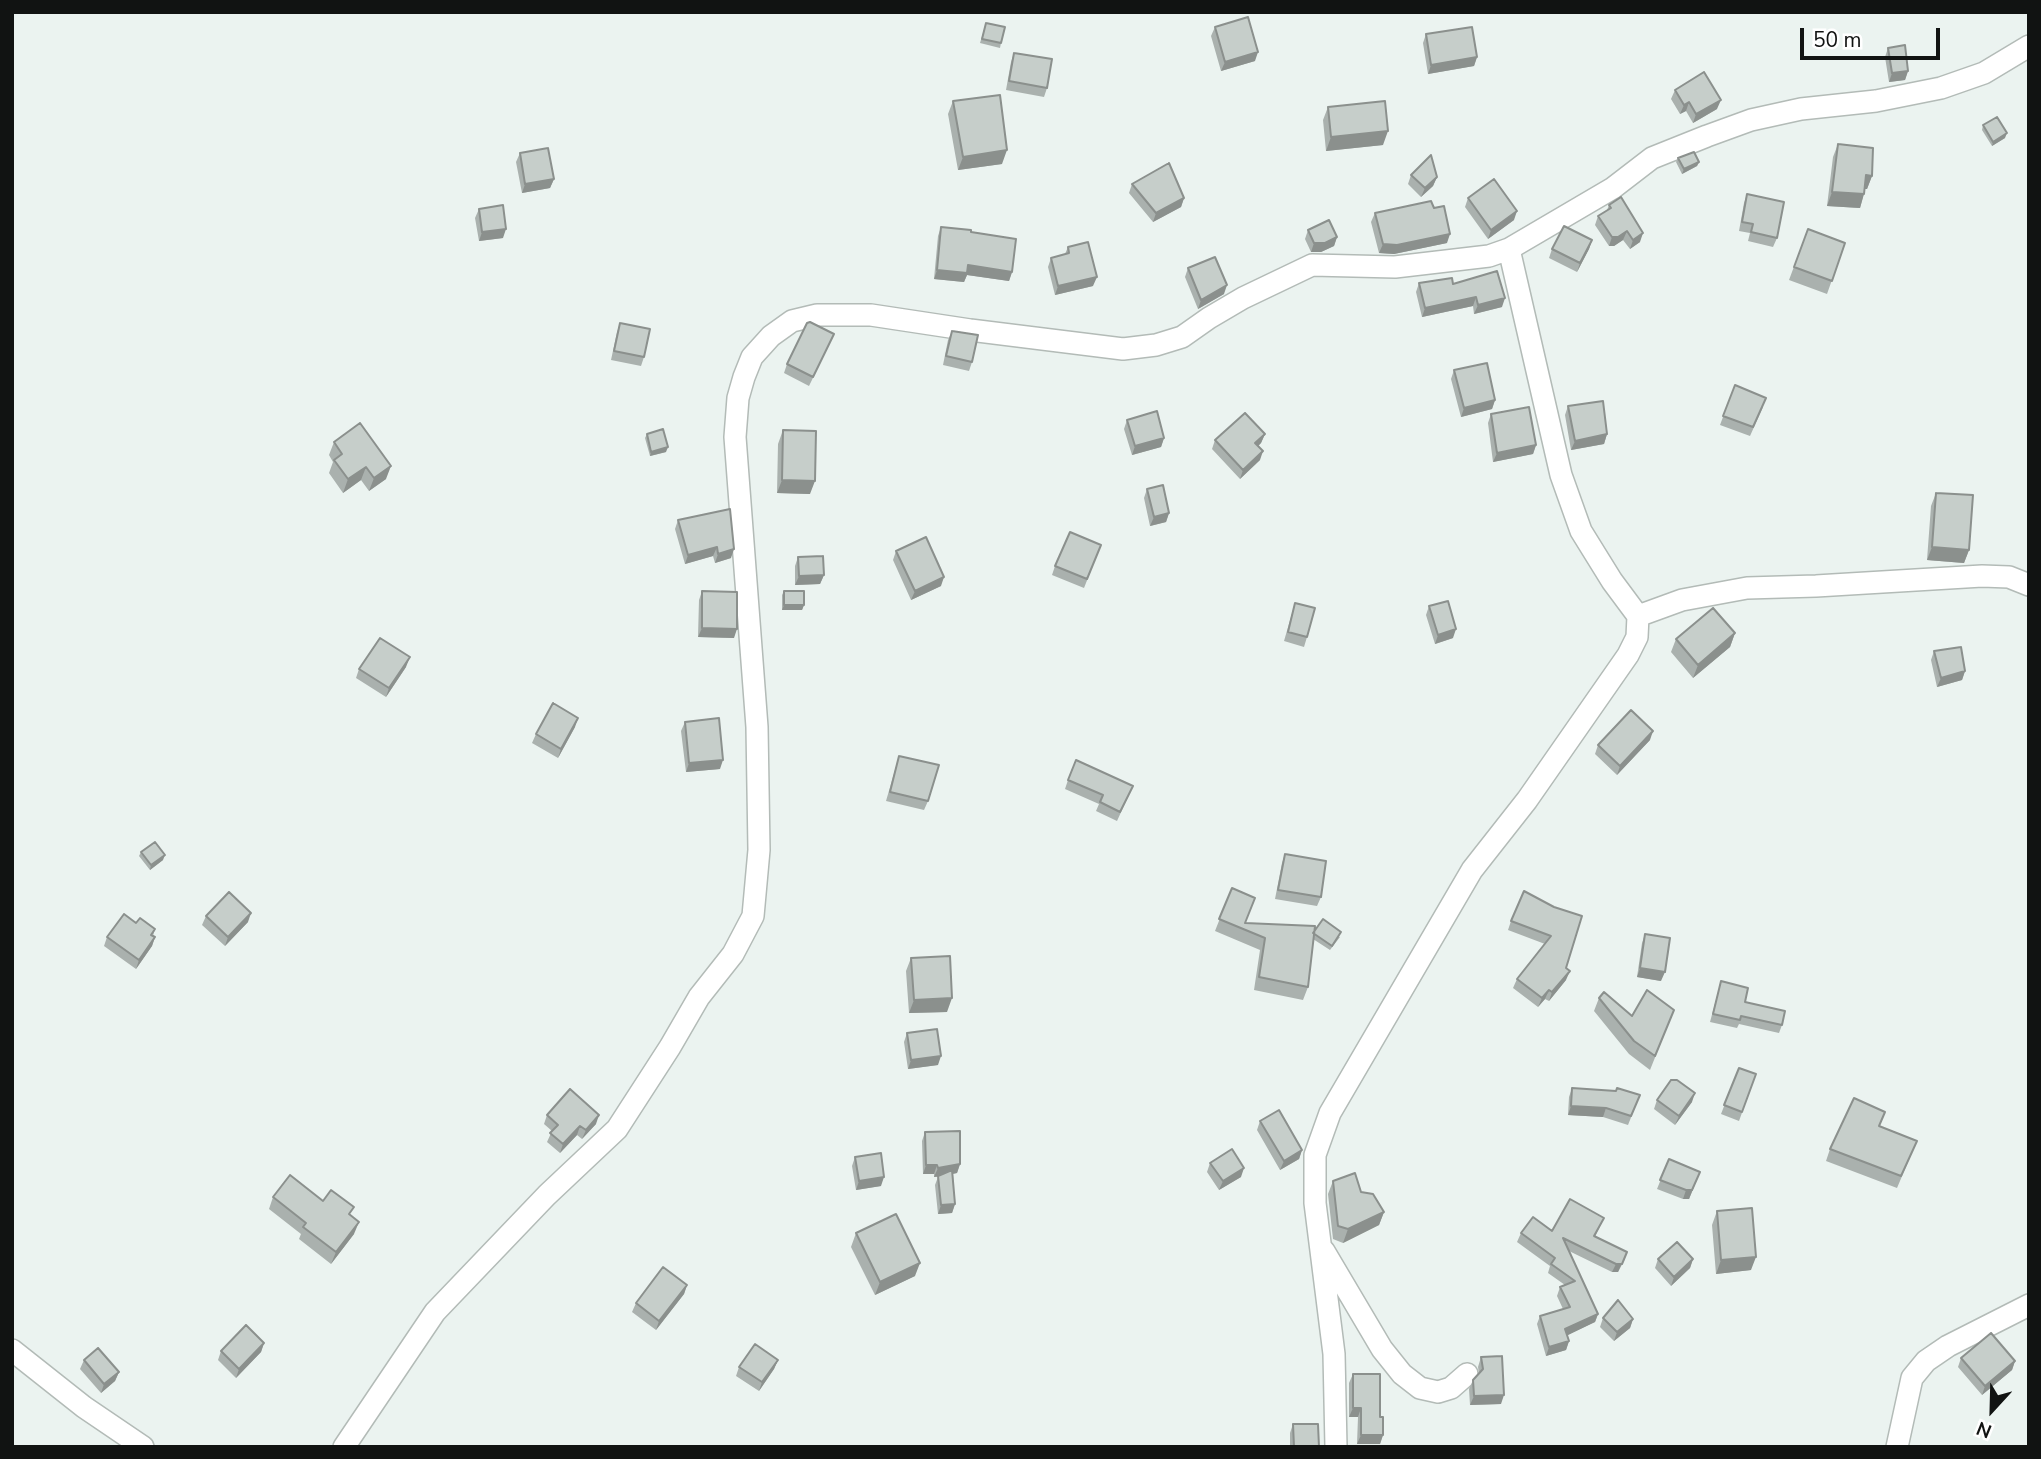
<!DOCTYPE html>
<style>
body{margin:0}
#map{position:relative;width:2041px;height:1459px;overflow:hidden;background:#ebf3f0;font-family:"Nunito Sans",sans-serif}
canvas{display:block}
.frame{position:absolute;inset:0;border:14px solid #111312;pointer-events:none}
.north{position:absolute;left:1957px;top:1375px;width:70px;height:70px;-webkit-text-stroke:5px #fff;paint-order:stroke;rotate:202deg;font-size:19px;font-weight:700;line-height:28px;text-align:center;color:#111312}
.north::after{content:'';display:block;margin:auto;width:24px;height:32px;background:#111312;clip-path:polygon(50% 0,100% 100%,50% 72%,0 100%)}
.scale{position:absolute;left:1800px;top:28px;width:140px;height:32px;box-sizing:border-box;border:4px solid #111312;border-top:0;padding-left:9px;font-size:21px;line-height:24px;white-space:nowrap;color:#111312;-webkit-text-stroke:5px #fff;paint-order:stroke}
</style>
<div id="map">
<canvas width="2041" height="1459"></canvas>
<div class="frame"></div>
<div class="north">N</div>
<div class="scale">50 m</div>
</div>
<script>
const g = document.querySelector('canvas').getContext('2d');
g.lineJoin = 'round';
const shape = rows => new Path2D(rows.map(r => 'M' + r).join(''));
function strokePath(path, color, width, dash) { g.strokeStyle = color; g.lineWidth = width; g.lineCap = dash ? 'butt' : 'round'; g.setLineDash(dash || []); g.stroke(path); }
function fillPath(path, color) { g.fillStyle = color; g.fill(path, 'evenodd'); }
const minor = shape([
 [1509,249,1561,475,1581,531,1612,581,1638,616],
 [1324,1251,1382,1349,1402,1374,1420,1388,1438,1392,1451,1388,1467,1374],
 [12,1350,84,1407,143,1447],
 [344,1447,435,1312,547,1195,617,1129,670,1047,699,997,733,954,753,916,759,850,757,727,735,437,738,398,744,377,752,357,771,336,792,321,817,315,871,315,970,330,1123,349,1156,345,1182,337,1209,318,1243,298,1312,265,1395,267,1489,256,1509,249,1613,188,1652,158,1707,136,1751,120,1801,109,1876,101,1941,88,1984,73,2029,46],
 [1336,1447,1334,1354,1315,1203,1315,1155,1330,1113,1472,870,1527,800,1628,655,1637,637,1638,616,1682,600,1747,588,1816,586,1982,576,2009,577,2029,585],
 [1897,1447,1912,1378,1926,1361,1948,1346,2029,1305]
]);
const wall = shape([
 [986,23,1001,43,1000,48,980,43],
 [1215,27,1255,61,1221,71,1211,36],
 [1426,34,1477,57,1474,66,1428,74,1423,43],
 [1888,48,1908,71,1905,80,1889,82,1885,57],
 [1014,53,1047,88,1044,97,1006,90,1011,62],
 [1675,90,1717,109,1693,123,1686,111,1680,114,1671,99],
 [953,101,1002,164,958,170,948,114],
 [1328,107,1383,145,1326,151,1323,120],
 [1983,125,2005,138,1992,146,1982,130],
 [1838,144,1872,176,1867,189,1865,189,1860,208,1827,206,1833,157],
 [520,153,554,179,550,188,522,193,516,162],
 [1678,158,1699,162,1697,166,1682,174,1676,162],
 [1411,175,1437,177,1433,186,1421,197,1408,184],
 [1132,184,1184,198,1181,207,1153,222,1129,193],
 [1747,194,1777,238,1773,247,1748,241,1750,233,1739,231,1744,203],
 [1468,198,1514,220,1488,239,1465,207],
 [1609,205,1640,242,1630,249,1623,240,1614,246,1609,246,1595,225,1598,216,1607,210],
 [479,209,503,238,479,241,475,218],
 [1375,213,1447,243,1394,254,1379,253,1371,222],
 [941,227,971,232,1012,272,1009,281,967,275,964,282,934,279,938,236],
 [1808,229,1845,243,1827,294,1789,280],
 [1308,230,1337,237,1334,246,1321,252,1311,252,1305,239],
 [1592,240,1589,249,1577,272,1549,258,1552,249],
 [1068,247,1093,286,1055,295,1048,267,1051,258,1065,254],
 [1188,268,1224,294,1198,309,1185,277],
 [1419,283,1453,284,1502,307,1474,314,1473,306,1422,317,1416,292],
 [620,323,644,357,641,366,611,360,617,332],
 [952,331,972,362,969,371,943,365,948,340],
 [830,343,809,386,784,373,787,364],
 [1454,370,1495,400,1492,409,1461,417,1451,379],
 [1735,385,1763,407,1750,436,1720,425],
 [1568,406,1607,434,1604,444,1571,450,1565,415],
 [1491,414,1536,445,1533,454,1493,462,1488,423],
 [1127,420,1164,438,1161,447,1132,455,1124,429],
 [783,430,810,494,777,493,778,444],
 [647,434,666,452,650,456,645,438],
 [1265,434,1261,443,1258,446,1260,460,1240,479,1212,449,1215,440],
 [334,442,386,479,369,491,361,480,343,493,329,473,333,462,329,455],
 [1147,489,1169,513,1166,522,1150,526,1144,498],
 [1936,493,1969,550,1964,563,1927,560,1931,506],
 [678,520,731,558,715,563,713,556,685,564,675,529],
 [2029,544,2029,569,2027,549],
 [1101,545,1084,588,1052,575,1055,566],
 [896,551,941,586,911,600,893,560],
 [798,557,824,575,820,584,795,585,795,566],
 [702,591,734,638,698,637,699,600],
 [784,591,804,605,802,610,782,610,782,595],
 [1295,603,1307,637,1304,647,1284,641],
 [1429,606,1453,638,1435,644,1426,615],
 [1735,633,1730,647,1693,678,1671,652,1676,639],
 [1934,651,1965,671,1962,680,1937,687,1931,660],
 [406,667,386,697,356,678,359,669],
 [685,722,720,769,686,772,681,731],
 [575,727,558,758,532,743,536,734],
 [1650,740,1617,775,1595,754,1598,745],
 [899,756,928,801,924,810,886,801],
 [1068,780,1133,786,1117,821,1096,811,1099,804,1065,789],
 [141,852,163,860,150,870,139,856],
 [1285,854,1321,897,1317,906,1275,899,1282,863],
 [1232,888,1246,923,1314,932,1340,937,1330,950,1313,939,1308,987,1303,1000,1254,990,1260,950,1215,931],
 [1554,907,1566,968,1566,980,1549,1001,1545,999,1538,1007,1513,988,1517,979,1545,944,1508,930,1511,921],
 [206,916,248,922,225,946,202,925],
 [136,923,155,929,153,936,155,937,152,946,136,969,104,946,107,937],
 [1645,934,1661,981,1637,977,1642,943],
 [911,958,947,1012,909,1013,906,971],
 [1721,981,1745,1002,1782,1025,1779,1033,1739,1024,1737,1028,1710,1022],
 [1599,998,1632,1016,1674,1010,1650,1070,1629,1054,1594,1011],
 [907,1033,938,1065,908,1069,904,1042],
 [1739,1068,1756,1074,1739,1121,1721,1114],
 [1572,1088,1640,1095,1628,1125,1603,1117,1568,1115,1569,1097],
 [1657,1100,1692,1102,1675,1125,1654,1109],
 [547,1115,596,1124,582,1139,577,1135,560,1153,547,1142,552,1131,544,1124],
 [1260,1121,1302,1150,1299,1159,1280,1170,1257,1130],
 [1879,1126,1917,1141,1897,1188,1826,1161,1830,1149],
 [925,1132,960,1164,957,1173,953,1174,955,1204,952,1213,938,1214,935,1185,938,1177,934,1177,934,1174,923,1174,922,1141],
 [855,1157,881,1186,856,1190,852,1166],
 [1669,1159,1700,1172,1689,1199,1683,1199,1657,1189],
 [1210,1163,1241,1177,1219,1190,1207,1172],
 [1333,1181,1361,1192,1384,1212,1379,1225,1343,1243,1333,1239,1328,1194],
 [273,1197,323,1201,351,1215,354,1234,331,1264,299,1239,301,1234,269,1209],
 [1717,1211,1751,1270,1716,1274,1712,1225],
 [1604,1218,1595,1237,1627,1252,1624,1261,1618,1272,1612,1272,1569,1251,1598,1314,1595,1322,1567,1335,1569,1341,1566,1350,1546,1356,1537,1324,1540,1316,1563,1309,1557,1296,1560,1287,1565,1285,1548,1273,1550,1266,1517,1242,1521,1233,1552,1231],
 [856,1233,915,1276,875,1295,851,1247],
 [1658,1259,1693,1259,1690,1268,1671,1286,1655,1268],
 [687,1285,684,1294,656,1330,632,1312,636,1303],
 [1603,1318,1633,1319,1630,1328,1614,1341,1600,1327],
 [264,1343,261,1352,236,1378,218,1360,221,1351],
 [1481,1357,1501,1404,1470,1405,1469,1389,1473,1380,1479,1373,1478,1367],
 [1961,1358,2015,1361,2012,1370,1982,1395,1958,1367],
 [84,1360,119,1372,115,1381,101,1393,80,1369],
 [778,1360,774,1369,759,1391,736,1376,739,1367],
 [1353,1374,1383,1435,1380,1444,1357,1444,1358,1417,1349,1417,1349,1383],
 [1293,1424,1319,1447,1290,1447,1290,1433]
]);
const shadedWall = shape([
 [1258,52,1255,61,1221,71,1225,62],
 [1477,57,1474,66,1428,74,1431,65],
 [1908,71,1905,80,1889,82,1892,73],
 [1721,100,1717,109,1693,123,1696,114],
 [1689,102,1686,111,1680,114,1684,105],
 [1388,131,1383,145,1326,151,1331,137],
 [2007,133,2005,138,1992,146,1993,142],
 [1007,150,1002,164,958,170,963,157],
 [1699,162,1697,166,1682,174,1684,169],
 [1866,175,1872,176,1867,189,1862,189],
 [1437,177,1433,186,1421,197,1425,188],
 [554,179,550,188,522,193,525,184],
 [1832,192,1864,194,1860,208,1827,206],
 [1184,198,1181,207,1153,222,1156,213],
 [1517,211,1514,220,1488,239,1491,230],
 [506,229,503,238,479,241,482,232],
 [1627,231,1623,240,1614,246,1609,246,1612,237],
 [1643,233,1640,242,1630,249,1633,240],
 [1450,234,1447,243,1394,254,1379,253,1383,244],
 [1337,237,1334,246,1321,252,1311,252,1314,243],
 [1592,240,1589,249,1577,272,1580,263],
 [968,265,1012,272,1009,281,967,275,964,282,934,279,937,270],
 [1097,277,1093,286,1055,295,1058,286],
 [1227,285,1224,294,1198,309,1201,300],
 [1476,297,1473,306,1422,317,1425,308],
 [1505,298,1502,307,1474,314,1478,305],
 [1495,400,1492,409,1461,417,1464,408],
 [1265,434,1261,443,1252,452,1255,443],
 [1607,434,1604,444,1571,450,1575,441],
 [1164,438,1161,447,1132,455,1135,446],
 [1536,445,1533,454,1493,462,1497,453],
 [668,447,666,452,650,456,651,452],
 [1263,451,1260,460,1240,479,1243,470],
 [391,466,386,479,369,491,374,478],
 [366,467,361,480,343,493,348,479],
 [782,480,815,481,810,494,777,493],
 [1169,513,1166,522,1150,526,1154,517],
 [717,547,713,556,685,564,688,555],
 [1932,547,1969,550,1964,563,1927,560],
 [734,549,731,558,715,563,718,554],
 [824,575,820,584,795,585,799,576],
 [944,577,941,586,911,600,915,591],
 [784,605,804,605,802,610,782,610],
 [702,628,737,629,734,638,698,637],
 [1456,629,1453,638,1435,644,1438,635],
 [1735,633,1730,647,1693,678,1698,665],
 [410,657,406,667,386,697,389,688],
 [1965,671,1962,680,1937,687,1941,678],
 [578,718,575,727,558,758,561,749],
 [1653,731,1650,740,1617,775,1620,766],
 [723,760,720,769,686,772,689,763],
 [165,855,163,860,150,870,151,865],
 [251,913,248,922,225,946,228,937],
 [155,937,152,946,136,969,139,960],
 [1640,968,1665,972,1661,981,1637,977],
 [1570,971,1566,980,1549,1001,1552,992],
 [1549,990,1545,999,1538,1007,1542,998],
 [952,998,947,1012,909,1013,914,1000],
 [941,1056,938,1065,908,1069,911,1060],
 [1695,1093,1692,1102,1675,1125,1679,1116],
 [1571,1106,1606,1108,1603,1117,1568,1115],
 [599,1115,596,1124,582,1139,586,1130],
 [580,1126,577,1135,560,1153,563,1144],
 [1302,1150,1299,1159,1280,1170,1284,1161],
 [960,1164,957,1173,934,1177,938,1168],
 [926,1165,937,1165,934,1174,923,1174],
 [1244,1168,1241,1177,1219,1190,1223,1181],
 [1700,1172,1689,1199,1683,1199,1686,1190],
 [884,1177,881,1186,856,1190,859,1181],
 [955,1204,952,1213,938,1214,941,1205],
 [1384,1212,1379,1225,1343,1243,1348,1229],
 [359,1222,354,1234,331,1264,336,1252],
 [1627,1252,1618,1272,1612,1272,1616,1264],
 [1756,1257,1751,1270,1716,1274,1721,1260],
 [1693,1259,1690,1268,1671,1286,1674,1277],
 [920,1263,915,1276,875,1295,880,1282],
 [687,1285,684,1294,656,1330,659,1321],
 [1598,1314,1595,1322,1562,1338,1565,1329],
 [1633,1319,1630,1328,1614,1341,1617,1332],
 [1569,1341,1566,1350,1546,1356,1549,1347],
 [264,1343,261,1352,236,1378,239,1369],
 [778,1360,774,1369,759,1391,762,1382],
 [2015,1361,2012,1370,1982,1395,1985,1386],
 [119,1372,115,1381,101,1393,104,1384],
 [1504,1395,1501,1404,1470,1405,1474,1396],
 [1353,1408,1361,1408,1358,1417,1349,1417],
 [1361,1435,1383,1435,1380,1444,1357,1444]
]);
const building = shape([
 [1248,17,1258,52,1225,62,1215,27,1248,17],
 [986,23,1005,27,1001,43,982,39,986,23],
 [1472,27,1477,57,1431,65,1426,34,1472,27],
 [1905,45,1908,71,1892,73,1888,48,1905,45],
 [1014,53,1052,59,1047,88,1009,81,1014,53],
 [1704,72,1721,100,1696,114,1689,102,1684,105,1675,90,1704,72],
 [1000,95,1007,150,963,157,953,101,1000,95],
 [1385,101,1388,131,1331,137,1328,107,1385,101],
 [1997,117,2007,133,1993,142,1983,125,1997,117],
 [1838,144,1873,148,1872,176,1866,175,1864,194,1832,192,1838,144],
 [548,148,554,179,525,184,520,153,548,148],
 [1694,152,1699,162,1684,169,1678,158,1694,152],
 [1431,155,1437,177,1425,188,1411,175,1431,155],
 [1169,163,1184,198,1156,213,1132,184,1169,163],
 [1494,179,1517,211,1491,230,1468,198,1494,179],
 [1747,194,1784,202,1777,238,1751,232,1753,224,1742,222,1747,194],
 [1621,197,1643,233,1633,240,1627,231,1618,237,1612,237,1598,216,1611,208,1609,205,1621,197],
 [1431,201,1434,208,1444,206,1450,234,1397,245,1383,244,1375,213,1431,201],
 [503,205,506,229,482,232,479,209,503,205],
 [1329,220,1337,237,1325,243,1314,243,1308,230,1329,220],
 [1564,226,1592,240,1580,263,1552,249,1564,226],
 [941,227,971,230,971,232,1016,239,1012,272,968,265,967,273,937,270,941,227],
 [1808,229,1845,243,1832,281,1794,267,1808,229],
 [1088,242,1097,277,1058,286,1051,258,1069,253,1068,247,1088,242],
 [1215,257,1227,285,1201,300,1188,268,1215,257],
 [1497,271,1505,298,1478,305,1476,297,1425,308,1419,283,1452,278,1453,284,1497,271],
 [810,322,834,334,813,377,787,364,807,323,810,322],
 [620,323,650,329,644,357,614,351,620,323],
 [952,331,978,335,972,362,946,356,952,331],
 [1487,363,1495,400,1464,408,1454,370,1487,363],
 [1735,385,1766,398,1753,427,1723,416,1735,385],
 [1603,401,1607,434,1575,441,1568,406,1603,401],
 [1529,407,1536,445,1497,453,1491,414,1529,407],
 [1157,411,1164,438,1135,446,1127,420,1157,411],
 [1245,413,1265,434,1255,443,1263,451,1243,470,1215,440,1245,413],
 [360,423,391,466,374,478,366,467,348,479,334,460,342,454,334,442,360,423],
 [663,429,668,447,651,452,647,434,663,429],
 [783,430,816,431,815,481,782,480,783,430],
 [1163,485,1169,513,1154,517,1147,489,1163,485],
 [1936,493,1973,495,1969,550,1932,547,1936,493],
 [730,509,734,549,718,554,717,547,688,555,678,520,730,509],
 [1070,532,1101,545,1087,579,1055,566,1070,532],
 [926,537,944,577,915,591,896,551,926,537],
 [823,556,824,575,799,576,798,557,823,556],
 [702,591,737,592,737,629,702,628,702,591],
 [784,591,804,591,804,605,784,605,784,591],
 [1448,601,1456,629,1438,635,1429,606,1448,601],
 [1295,603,1315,608,1307,637,1288,632,1295,603],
 [1713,608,1735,633,1698,665,1676,639,1713,608],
 [380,638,410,657,389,688,359,669,380,638],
 [1961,647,1965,671,1941,678,1934,651,1961,647],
 [553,703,578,718,561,749,536,734,553,703],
 [1631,710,1653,731,1620,766,1598,745,1631,710],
 [719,718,723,760,689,763,685,722,719,718],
 [899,756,939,765,928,801,890,792,899,756],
 [1076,760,1133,786,1120,812,1100,802,1103,795,1068,780,1076,760],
 [155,842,165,855,151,865,141,852,155,842],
 [1285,854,1326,861,1321,897,1278,890,1285,854],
 [1232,888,1255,898,1245,923,1315,926,1308,987,1259,977,1265,938,1219,919,1232,888],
 [1524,891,1554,907,1582,916,1566,968,1570,971,1552,992,1549,990,1542,998,1517,979,1551,936,1511,921,1524,891],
 [229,892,251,913,228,937,206,916,229,892],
 [124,914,136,923,140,918,155,929,151,935,155,937,139,960,107,937,124,914],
 [1323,919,1341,932,1332,946,1313,933,1323,919],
 [1645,934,1670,938,1665,972,1640,968,1645,934],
 [950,956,952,998,914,1000,911,958,950,956],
 [1721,981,1748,988,1745,1002,1785,1011,1782,1025,1741,1016,1740,1020,1713,1014,1721,981],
 [1647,990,1674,1010,1655,1056,1634,1041,1599,998,1604,992,1632,1016,1647,990],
 [937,1029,941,1056,911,1060,907,1033,937,1029],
 [1739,1068,1756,1074,1742,1112,1724,1105,1739,1068],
 [1671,1080,1677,1080,1695,1093,1679,1116,1657,1100,1671,1080],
 [1572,1088,1616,1091,1617,1088,1640,1095,1631,1116,1606,1108,1571,1106,1572,1088],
 [570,1089,599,1115,586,1130,580,1126,563,1144,550,1133,558,1125,547,1115,570,1089],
 [1854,1098,1885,1112,1879,1126,1917,1141,1901,1176,1830,1149,1854,1098],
 [1279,1110,1302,1150,1284,1161,1260,1121,1279,1110],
 [960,1131,960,1164,938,1168,937,1165,926,1165,925,1132,960,1131],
 [1232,1149,1244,1168,1223,1181,1210,1163,1232,1149],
 [881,1153,884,1177,859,1181,855,1157,881,1153],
 [1669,1159,1700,1172,1692,1190,1686,1190,1660,1180,1669,1159],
 [952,1170,955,1204,941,1205,938,1176,952,1170],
 [1355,1173,1361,1192,1373,1194,1384,1212,1348,1229,1338,1226,1333,1181,1355,1173],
 [290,1175,323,1201,331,1190,354,1207,349,1214,359,1222,336,1252,303,1227,306,1223,273,1197,290,1175],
 [1570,1199,1604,1218,1594,1236,1627,1252,1622,1264,1616,1264,1563,1238,1598,1314,1565,1329,1569,1341,1549,1347,1540,1316,1570,1307,1560,1287,1575,1281,1551,1264,1555,1258,1521,1233,1533,1217,1552,1231,1570,1199],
 [1752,1208,1756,1257,1721,1260,1717,1211,1752,1208],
 [896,1214,920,1263,880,1282,856,1233,896,1214],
 [1677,1242,1693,1259,1674,1277,1658,1259,1677,1242],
 [663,1267,687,1285,659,1321,636,1303,663,1267],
 [1618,1300,1633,1319,1617,1332,1603,1318,1618,1300],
 [246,1325,264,1343,239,1369,221,1351,246,1325],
 [1991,1333,2015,1361,1985,1386,1961,1358,1991,1333],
 [755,1344,778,1360,762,1382,739,1367,755,1344],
 [98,1348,119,1372,104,1384,84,1360,98,1348],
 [1502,1356,1504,1395,1474,1396,1473,1380,1483,1369,1481,1357,1502,1356],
 [1353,1374,1380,1374,1380,1417,1383,1417,1383,1435,1361,1435,1361,1408,1353,1408,1353,1374],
 [1293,1424,1318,1424,1319,1447,1294,1447,1293,1424]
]);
strokePath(minor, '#b3bbb7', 24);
strokePath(minor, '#fff', 21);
fillPath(wall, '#aab1ae');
fillPath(shadedWall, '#8b908d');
fillPath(building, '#c6ceca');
strokePath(building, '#8b908d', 2);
</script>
